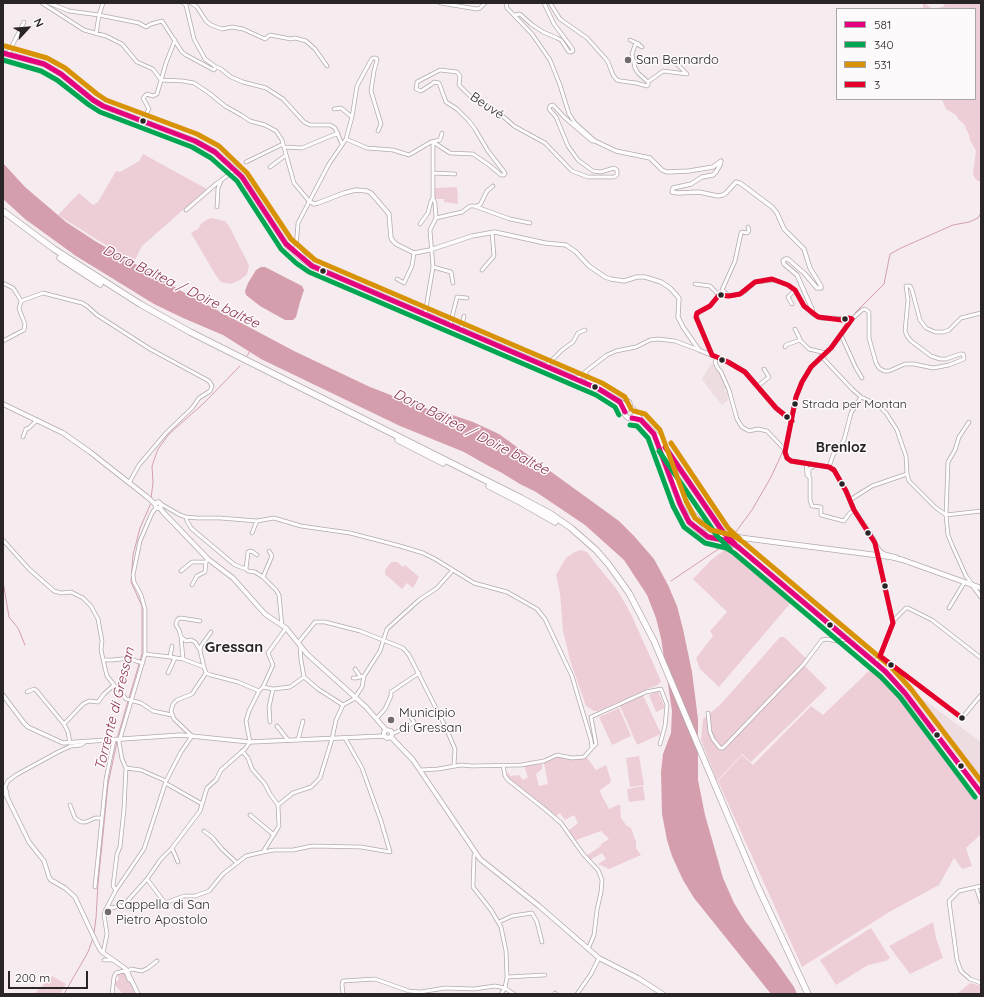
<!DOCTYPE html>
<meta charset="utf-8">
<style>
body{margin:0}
#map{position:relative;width:984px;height:997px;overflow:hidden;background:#f6ecef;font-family:Quicksand,sans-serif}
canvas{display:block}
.frame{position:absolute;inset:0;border:4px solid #292425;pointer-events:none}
.legend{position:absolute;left:836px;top:8px;width:140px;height:92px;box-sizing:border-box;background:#fdfafb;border:1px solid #a8a4a5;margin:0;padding:5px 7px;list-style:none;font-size:12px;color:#292425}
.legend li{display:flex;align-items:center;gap:8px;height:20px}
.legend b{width:20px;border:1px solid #a8a4a5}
.north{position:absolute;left:8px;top:8px;width:40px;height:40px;-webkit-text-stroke:3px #fdfafb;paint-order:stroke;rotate:64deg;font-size:11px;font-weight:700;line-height:16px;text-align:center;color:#292425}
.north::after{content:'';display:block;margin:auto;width:14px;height:18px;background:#292425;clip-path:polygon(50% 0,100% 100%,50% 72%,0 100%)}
.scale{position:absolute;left:8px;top:971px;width:80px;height:18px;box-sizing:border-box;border:2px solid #292425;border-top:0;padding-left:5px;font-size:12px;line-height:14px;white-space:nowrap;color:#292425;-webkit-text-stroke:3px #fdfafb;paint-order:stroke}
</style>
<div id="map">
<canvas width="984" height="997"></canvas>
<div class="frame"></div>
<ul class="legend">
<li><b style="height:5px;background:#e5007d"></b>581</li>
<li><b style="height:5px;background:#00a651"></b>340</li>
<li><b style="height:5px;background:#d89206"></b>531</li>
<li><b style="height:5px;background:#e4002b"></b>3</li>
</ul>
<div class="north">N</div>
<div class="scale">200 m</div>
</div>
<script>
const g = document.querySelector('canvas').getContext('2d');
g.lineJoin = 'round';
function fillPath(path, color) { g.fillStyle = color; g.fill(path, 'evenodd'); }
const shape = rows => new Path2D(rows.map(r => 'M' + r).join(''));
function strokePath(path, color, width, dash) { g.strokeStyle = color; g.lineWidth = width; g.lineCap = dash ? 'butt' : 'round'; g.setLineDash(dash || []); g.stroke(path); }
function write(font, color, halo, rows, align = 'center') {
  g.font = font + ' Quicksand,sans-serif'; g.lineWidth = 3; g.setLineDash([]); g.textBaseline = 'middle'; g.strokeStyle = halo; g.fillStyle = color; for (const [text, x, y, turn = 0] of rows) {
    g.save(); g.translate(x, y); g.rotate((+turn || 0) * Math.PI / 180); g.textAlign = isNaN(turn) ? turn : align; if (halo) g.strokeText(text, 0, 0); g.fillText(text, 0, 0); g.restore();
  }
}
const built = shape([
 [711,364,713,364,720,373,727,388,723,391,727,391,729,394,728,400,722,405,716,397,715,397,702,379],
 [900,682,981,742,981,783,979,785]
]);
const green = shape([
 [923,3,925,3,931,8,937,8,943,7,945,3,981,3,981,182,976,180,973,174,976,151,970,140,969,135,964,124,959,120,956,115,946,109,942,99,975,99,975,9,923,9],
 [143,154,207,189,142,246,134,262,96,239,58,215,79,193,93,205,98,202,116,171,120,172,139,161],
 [457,187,458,204,444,202,444,199,435,199,434,188],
 [212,218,225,221,229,226,249,265,247,274,240,280,231,284,221,282,215,274,191,233,198,229,201,224,206,220],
 [730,546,794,599,719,687,700,669,696,658,713,636,710,631,727,612,693,579,711,560],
 [580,550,587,552,593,560,618,591,631,614,661,681,658,685,645,690,598,711,594,711,586,706,570,660,563,631,560,593,556,575,566,558,573,553],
 [391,562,397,562,403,567,405,565,419,577,413,588,407,583,402,589,385,574,385,570],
 [780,637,784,637,809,661,805,666,827,688,751,762,742,754,717,781,701,740,703,719,721,704],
 [873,667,892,685,981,802,981,834,966,848,972,866,962,869,954,858,939,885,891,911,802,967,718,781,742,755,753,765,811,706,823,715],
 [658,691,665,708,656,712,649,695],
 [643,695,661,734,637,745,620,706],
 [619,708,631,736,612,745,599,717],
 [586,756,596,770,606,765,611,780,610,783,600,790,601,794,609,809,620,804,621,818,626,825,631,828,636,842,636,848,641,855,609,869,598,864,606,859,602,853,590,860,586,856,601,846,601,844,609,839,601,831,576,840,569,830,578,823,574,815,565,820,560,813,556,816,509,778,507,775,507,774,509,773,510,776,519,775,523,780,528,777,524,766,542,764,542,769,536,774,539,786,548,784,544,763,556,757,580,759],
 [639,756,644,785,630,787,626,758],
 [643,786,645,800,629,802,627,789],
 [933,922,936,938,943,958,910,974,889,946],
 [871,928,890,958,886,961,868,965,836,985,820,960],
 [123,972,127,975,129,982,131,983,135,993,133,994,123,994,113,983,115,981,118,981,119,977,116,975,118,973],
 [52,976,66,984,60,994,32,994,36,992],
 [970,983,981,986,981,994,957,994]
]);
const water = shape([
 [3,163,25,187,66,222,95,241,165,281,183,292,294,351,370,387,424,408,441,411,473,422,499,434,619,521,634,536,654,559,668,585,677,606,683,629,692,672,698,719,698,780,705,815,723,878,734,903,745,921,775,960,794,987,797,994,771,994,694,898,683,880,672,856,667,840,662,814,661,772,663,754,671,733,672,711,661,638,656,618,647,595,624,560,585,525,536,492,520,484,502,473,485,464,464,452,400,426,261,359,223,335,183,318,154,304,76,256,25,219,3,199],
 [261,267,265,267,302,286,304,290,300,302,296,317,293,320,285,320,260,306,246,295,245,291,248,283,256,270]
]);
const stream = shape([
 [855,313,884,284,890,254,901,248,953,225,969,222,978,218,981,213],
 [247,356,250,351],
 [811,364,822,354],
 [151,498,153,483,152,466,158,449,169,434,204,403,240,366],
 [735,533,752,510,771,477,783,451],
 [3,581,9,617,18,628,25,645],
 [671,581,723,546],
 [129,698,142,654,142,606,131,582,133,555,140,528,151,503],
 [117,739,128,701],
 [94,933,96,918,98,884,108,784,117,742],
 [64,994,88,952,93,938]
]);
const minor = shape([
 [42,3,84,30,106,36,122,44,137,62,153,69,161,80,183,81,194,83,209,93,225,106,241,115,250,121,265,125,276,131,282,140,294,183,309,201],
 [49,3,69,11,99,15,139,23,146,27,151,24,162,21,182,52,186,55,214,70,216,67,221,69,231,77,243,82,266,88,283,99,304,122,310,125,330,125,335,128,342,144],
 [183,3,186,5,194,39,205,59,216,67],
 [191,3,197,7,206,21,211,25,222,29,232,27,243,29,265,39,270,35,291,39,295,38,306,41,315,49,327,66],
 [440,3,477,9,480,8,485,3],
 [506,3,507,8,532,34,550,60,560,85,569,114,575,123,595,141],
 [550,3,560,19,587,38,605,58,608,62,613,75,617,80,621,81,636,83,647,86,648,85,648,82,663,71,687,74,678,65,669,59],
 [515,15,520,14,531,24,543,32,557,38,561,40,569,52,571,52,573,51,572,48,554,24,544,3],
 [96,34,99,15,103,3],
 [630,40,639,44],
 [642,47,637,44,635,45,632,54,635,68,638,73,648,82],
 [8,54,24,22],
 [334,109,341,108,352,117],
 [142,121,149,109,143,98,147,94,153,96,157,94,166,63,175,40],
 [346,139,367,148,393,150,409,155,431,142,440,140,442,133],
 [284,147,302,148,338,133],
 [246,162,283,144],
 [270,167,286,155],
 [433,173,455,174],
 [476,206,480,205,487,191,493,186],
 [217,207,218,188,221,181],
 [186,210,216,184,235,170],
 [436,218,462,212,470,206,474,206,510,219,530,223],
 [420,224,428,213,431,201,433,198],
 [304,261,304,257,297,249,296,247,298,223,329,164,346,139,352,117,357,86,371,60,373,58,376,58,377,60,374,71,371,91,381,124,378,131],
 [433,267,451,272,453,283],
 [482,270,494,256,492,232],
 [397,279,404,283,412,266,414,253],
 [3,283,13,288,17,294,21,301,19,309,25,324,24,330,3,341],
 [695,284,710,286,719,295],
 [728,295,722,290,735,261,741,233,742,232,747,233,749,231,748,227],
 [21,301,43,293,82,303,87,306,97,315,150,349,209,381,212,386,210,391,199,398,192,408,166,433,139,465,129,483],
 [792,304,788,297,795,290],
 [425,314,433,267,430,230,436,218,435,203,433,198,433,142,450,153,473,154,489,165,501,175,504,175,505,173,488,151,475,129,469,121,457,109,446,102,439,83,434,82,432,84,421,91,416,89,417,82,440,70,457,72,460,76,459,85,471,97,505,118,514,126,545,143,572,171,588,177,614,177,617,175,617,170,614,168,601,172,593,171,578,160,568,146,556,117,549,109,550,106,553,105,555,107,564,117,592,141,595,141],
 [852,319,862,310,865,309,869,312,869,338,876,363,879,368,884,371,889,371,905,364,914,364,933,368,949,365,964,359,964,357,963,354,960,354,946,359,940,359,931,356,911,341,907,336,905,331,908,300,906,286,910,286,912,290,920,320,926,328,935,332,944,332,949,330,961,318,981,313],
 [450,325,457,297,467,298],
 [795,329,799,337,800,340],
 [461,330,464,316],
 [841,335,856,368,862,378],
 [785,347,786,345,800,340,809,349,826,353],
 [712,355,696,315,701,311,710,306,719,295,729,296,740,294,744,292,755,282,775,280,788,285,795,290,804,306,813,314],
 [821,356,852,389,861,397,878,405,886,413,897,430,901,442,906,456,907,474,909,481,935,507,946,515],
 [717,357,715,362,717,367,721,372,729,390,737,419,742,427,749,431,758,429,767,431,785,450],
 [546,366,562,350,573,342,578,333,585,330],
 [586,373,588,380,606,388,630,402,631,408],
 [576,379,607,355,616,351,636,347,650,340,658,339,675,341,699,350],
 [758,386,769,377,764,369],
 [969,422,959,437,955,450,948,462,946,515,948,535,952,545,966,576,972,584],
 [23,437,26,429,29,428,37,420],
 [806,464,807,475,810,478,810,500,812,506,821,507,821,515,844,521,850,513,854,510],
 [829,467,833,455,844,440,851,413,861,397],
 [809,476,809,469,816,465],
 [850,500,872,486,907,474],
 [161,504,180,515,186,517,197,518,220,518,257,521,274,518,301,526,350,533,400,546,423,553,435,559,474,583,507,592,537,609,545,619,572,676,591,740,592,748,584,757,572,758,557,755,544,761,521,765,472,766,461,765,438,769,420,770],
 [946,515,981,511],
 [186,517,187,521,191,528,198,534,235,565,246,569],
 [252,533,257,521],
 [3,540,29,569,54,591,61,593,71,592,83,598,91,606,98,619,102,641,101,650,105,668,107,676,114,685,104,694,98,702,89,701,83,704,64,724,36,690,34,689,27,692],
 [877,546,880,551,885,554,897,557],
 [257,555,253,552,250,551,248,552,246,569,248,571,255,572,263,577,276,590,279,595,282,626],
 [181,571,192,562,206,562,208,559],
 [263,577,272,556,271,554,269,551],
 [192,585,197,576,205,572,206,562],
 [949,608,964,583],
 [893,621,906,608,908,608,932,620,981,658],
 [181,637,186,641,191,640,195,642,200,650,204,667],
 [298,643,315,622,325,622,360,631,403,648,409,655,446,728,455,749,454,765],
 [200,650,201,646,211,632],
 [145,654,170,657,172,646],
 [880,656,962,718,981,695],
 [183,659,181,637,179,630,176,625,176,623,178,619,181,618,200,621],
 [103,660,113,660,129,658,136,661,143,663],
 [875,662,880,656,893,623,878,555],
 [355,669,360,676],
 [168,673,175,658],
 [304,677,318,689,343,705],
 [353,678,356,678,364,676],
 [114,685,126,699,141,703,153,711,172,715],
 [263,687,273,689,290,687,304,677,301,660,300,647],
 [259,691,263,687,273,665,268,653,286,628],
 [708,713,710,732,713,739,720,748,723,748,803,665,822,640,827,639,837,641,848,639],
 [377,718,385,709,391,696,391,692,419,673],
 [270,722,269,707,273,689],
 [64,724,68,732,70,743],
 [277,726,288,740],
 [392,734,407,727,414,722,410,716],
 [298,740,303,721],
 [592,748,596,744,591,717,646,692,661,689,667,705,665,726,660,744],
 [503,765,505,776,508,780,546,810,561,823,583,854,598,870,602,880,601,892,597,910,594,935,588,949],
 [126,768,141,770,166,781],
 [167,784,202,804],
 [7,797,7,793,5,787,8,781,16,775,58,752,71,746,81,745,84,743],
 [70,805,75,818,81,822,86,822,95,818,102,818],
 [278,805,293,793,311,787,320,778,332,739,336,720,343,705,354,699,362,687,364,676,380,651,387,629,419,600,437,588,453,570],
 [250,815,274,835],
 [204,831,212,837,222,849,237,863],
 [172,848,178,862],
 [263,852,274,850,293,850,312,846,361,847,390,852,381,821,362,768,345,738],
 [476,853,474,855,473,887,491,910,501,927,506,951,507,977,505,988,514,994],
 [147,879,122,907,132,909,143,903,153,906,165,903,147,879,161,859,172,848,200,811,207,788,216,780,221,770,245,749,250,742,246,721,249,711,259,691,238,682,211,675,206,673],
 [981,886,959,891,949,901,957,960,961,971,970,979,981,983],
 [95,887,106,779,114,740],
 [976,887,981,902],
 [116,890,144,849,166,781,181,752,192,736,174,719,171,711,173,704,177,700,192,694,206,673,204,667,183,659,170,657],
 [165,903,184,896,195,896,209,891,223,874,246,856,263,852,279,826,278,805,270,794,265,784,252,769,248,758,242,751],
 [107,907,113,908,119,905,122,907],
 [499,922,512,916,532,913,537,922,542,942],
 [103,953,107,934,104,915,105,911,116,890,113,886,117,854,120,847,124,809,126,768,122,759,119,742,145,654,145,609,141,595,134,582,133,575,140,541,152,513,156,508],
 [104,960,112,960],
 [128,971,131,969,142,971,148,968,157,961],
 [507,977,545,975],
 [555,993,556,994],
 [112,994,114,977,116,973,124,971,127,974,129,980,131,980],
 [343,994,342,984,343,981,375,979,409,991,420,992,445,988,474,989,495,986,505,988,501,994],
 [577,994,591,974,599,958]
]);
const tertiary = shape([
 [595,141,616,151,650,158,662,170,667,172,689,171,713,167,721,161],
 [721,161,720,165,716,172,713,175,702,177,691,184,673,188,672,192,678,193,699,192,718,196,723,195,726,193,736,182,740,183,772,207,777,213,784,229,804,249,810,268,821,286,821,288,817,288,805,274,788,259,785,259,783,261,784,264,797,275,812,309,813,314,821,318,852,319],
 [309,201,314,204,318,203,344,193,356,190,367,191,371,193,389,214,391,238,393,241,396,244,414,253,430,250,472,236,495,232,545,243,566,245,576,252,589,266,605,277,611,279,624,281,637,277,645,277,661,282,670,288,679,298,678,317,683,327,699,350,728,362,745,372,776,408,792,421],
 [852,319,831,348,811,367,802,382,796,397,785,452,787,458,791,461,829,467,834,470,846,491,854,510,874,540,878,555],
 [737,546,875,662,896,683,981,793],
 [972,585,981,597],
 [3,695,24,723,28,727,63,743,181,735,250,742,384,736],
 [3,789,29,842,44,861,49,877,51,880,65,888,75,897,99,948,102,952,126,969,138,994]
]);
const secondary = shape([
 [3,404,63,433,90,452,146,496,155,504,156,508,160,508],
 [155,504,158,502,160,503,161,506,160,508,163,512,208,559,233,578,265,614,286,628,307,654,366,707,386,730,391,731,392,734,391,737,413,760,480,859,539,906,599,958,638,978,663,994],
 [386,730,384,732,384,736,387,738,391,737]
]);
const primary = shape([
 [3,53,44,64,61,74,93,100,103,106,195,141,215,152,235,170,242,177,286,244,301,258,312,266,595,387,610,395,629,408],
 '625 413a5 5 0 1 1 10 0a5 5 0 1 1-10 0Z',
 [635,412,641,420,658,437,723,532,732,542],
 [655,436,680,504,689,522,697,529,708,537,729,541,738,547],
 [662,447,685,502,691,512,705,527,720,534],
 [743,538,891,557,903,560,981,588]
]);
const motorway = shape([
 [3,211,54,249,140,304,190,332,521,498,551,514,571,528,596,550,609,565,629,593,654,641,758,887,808,994],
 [60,258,100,284],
 [398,440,443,463],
 [489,486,520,502,555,522]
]);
const primaryBridge = shape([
 [720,534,743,538]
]);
const bus1 = shape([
 [3,53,44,64,61,74,93,100,103,106,195,141,215,152,242,177,286,244,312,266,599,389,620,402,625,412],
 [632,418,641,420,654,434,680,504,689,522,708,537,729,541,738,547,886,672,905,693,981,793],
 [665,447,723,532,735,544]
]);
const bus2 = shape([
 [3,60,41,71,57,80,89,105,100,112,192,147,211,158,237,181,281,249,296,263,309,272,596,395,615,407,619,415],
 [630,425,637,426,648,438,673,506,684,527,705,543,726,548,734,553,881,677,900,697,975,797],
 [659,451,717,536,730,549]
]);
const bus3 = shape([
 [5,46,47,58,65,68,97,94,106,100,197,134,219,146,247,173,291,239,315,260,602,383,625,397,631,409],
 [634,411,645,414,660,430,686,501,695,518,711,530,732,535,743,542,891,667,911,689,981,781],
 [671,443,728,528,740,539]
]);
const bus4 = shape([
 [852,319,831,348,811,367,802,382,796,397,785,452,787,458,791,461,829,467,834,470,846,491,854,510,875,543,893,623,880,656],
 [792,421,776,408,745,372,728,362,712,355,696,317,697,313,710,306,719,295,729,296,740,294,755,282,772,279,788,285,795,290,804,306,818,317,842,320,849,318,852,319],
 [880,656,962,718]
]);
const markers = [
 [628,60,4,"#716a6c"],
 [143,121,3.5,"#292425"],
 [323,271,3.5,"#292425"],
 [721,295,3.5,"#292425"],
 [845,319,3.5,"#292425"],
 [722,360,3.5,"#292425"],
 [595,387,3.5,"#292425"],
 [795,404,3.5,"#292425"],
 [787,417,3.5,"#292425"],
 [842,484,3.5,"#292425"],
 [868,533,3.5,"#292425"],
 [885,586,3.5,"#292425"],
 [830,625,3.5,"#292425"],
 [891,665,3.5,"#292425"],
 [962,718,3.5,"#292425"],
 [391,720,4,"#716a6c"],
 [937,735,3.5,"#292425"],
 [961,766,3.5,"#292425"],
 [108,912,4,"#716a6c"]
];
const busNames = [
 ["Strada per Montan",802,404]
];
const poiNames = [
 ["San Bernardo",636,60],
 ["Municipio",399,713],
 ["di Gressan",399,728],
 ["Cappella di San",116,905],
 ["Pietro Apostolo",116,920]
];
const streetNames = [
 ["Beuvé",487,106,34]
];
const waterNames = [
 ["Dora Baltea / Doire baltée",181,287,26],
 ["Dora Baltea / Doire baltée",471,432,27],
 ["Torrente di Gressan",115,709,-76]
];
const neighbourhoodNames = [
 ["Brenloz",841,448]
];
const quarterNames = [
 ["Gressan",234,647]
];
fillPath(built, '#eddce0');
fillPath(green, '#eeced6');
fillPath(water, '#d49ead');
strokePath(stream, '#d49ead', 1);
strokePath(minor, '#b2abac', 4.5);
strokePath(tertiary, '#b2abac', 5);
strokePath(secondary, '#b2abac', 5.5);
strokePath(primary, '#b2abac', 6);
strokePath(motorway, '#b2abac', 7);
strokePath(minor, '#fefcfd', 3);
strokePath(tertiary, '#fefcfd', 3.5);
strokePath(secondary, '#fefcfd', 4);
strokePath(primary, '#fefcfd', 4.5);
strokePath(motorway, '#fefcfd', 5.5);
strokePath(primaryBridge, '#b2abac', 6, []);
strokePath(primaryBridge, '#fefcfd', 4.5);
strokePath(bus1, '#e5007d', 5);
strokePath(bus2, '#00a651', 5);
strokePath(bus3, '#d89206', 5);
strokePath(bus4, '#e4002b', 5);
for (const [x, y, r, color] of markers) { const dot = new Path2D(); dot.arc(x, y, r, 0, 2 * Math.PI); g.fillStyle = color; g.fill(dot); strokePath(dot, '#fdfafb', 1.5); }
write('12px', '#292425', '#fdfafb', busNames, 'left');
write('13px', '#292425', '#fdfafb', poiNames, 'left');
write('13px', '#292425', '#fdfafb', streetNames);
write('italic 14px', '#8b3351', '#fdfafb', waterNames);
write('bold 14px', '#292425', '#fdfafb', neighbourhoodNames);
write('bold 15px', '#292425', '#fdfafb', quarterNames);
</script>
